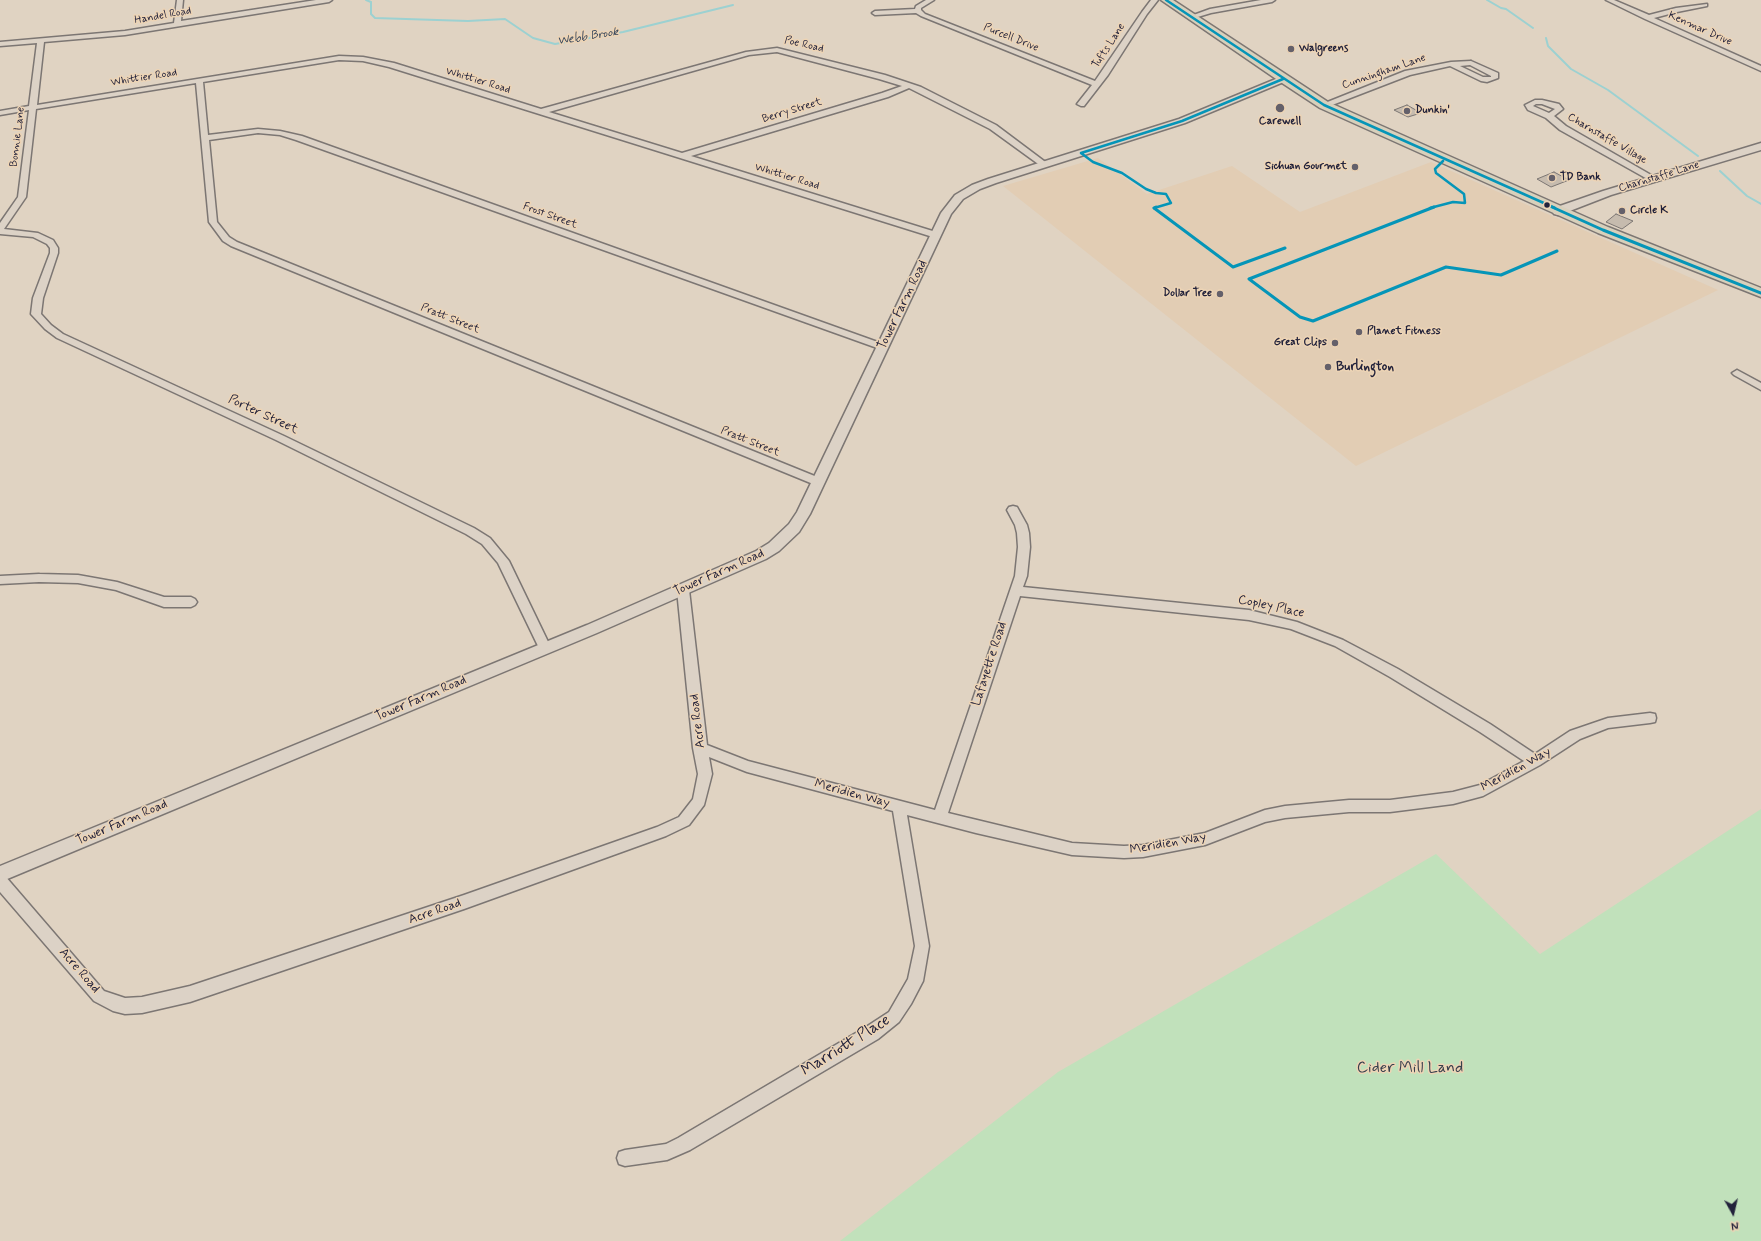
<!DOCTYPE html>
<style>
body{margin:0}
#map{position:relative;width:1761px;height:1241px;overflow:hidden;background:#e0d3c2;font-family:Mynerve,sans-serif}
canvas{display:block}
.north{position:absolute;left:1713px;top:1193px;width:40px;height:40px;-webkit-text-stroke:3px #edd4b5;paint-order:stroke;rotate:172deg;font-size:11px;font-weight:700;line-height:16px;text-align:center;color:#22223b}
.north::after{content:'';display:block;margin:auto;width:14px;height:18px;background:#22223b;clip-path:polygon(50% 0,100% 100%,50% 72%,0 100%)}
</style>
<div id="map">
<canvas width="1761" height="1241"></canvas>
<div class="north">N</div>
</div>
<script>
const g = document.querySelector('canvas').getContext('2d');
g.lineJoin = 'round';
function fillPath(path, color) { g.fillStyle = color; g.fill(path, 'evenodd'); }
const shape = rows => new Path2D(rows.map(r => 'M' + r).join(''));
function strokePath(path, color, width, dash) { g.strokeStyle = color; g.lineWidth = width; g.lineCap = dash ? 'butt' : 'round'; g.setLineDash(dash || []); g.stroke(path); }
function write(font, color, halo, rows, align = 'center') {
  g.font = font + ' Mynerve,sans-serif'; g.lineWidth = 3; g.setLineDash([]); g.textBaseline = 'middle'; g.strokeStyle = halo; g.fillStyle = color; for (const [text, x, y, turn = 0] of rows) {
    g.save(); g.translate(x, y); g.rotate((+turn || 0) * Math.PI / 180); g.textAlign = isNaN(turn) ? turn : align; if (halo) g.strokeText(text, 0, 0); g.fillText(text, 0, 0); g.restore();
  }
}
const built = shape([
 [1098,158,1147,194,1232,166,1300,212,1431,162,1718,290,1356,466,1003,186]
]);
const green = shape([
 [1761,809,1761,1241,840,1241,1058,1072,1436,854,1540,954]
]);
const stream = shape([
 [366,0,371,2,371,14,375,18,468,21,505,19,533,38,555,44,623,32,733,5],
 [1487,0,1501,8,1506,9,1533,28],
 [1546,38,1548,46,1571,69,1608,90,1698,156],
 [1720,171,1747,196,1761,204]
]);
const building = shape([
 [1407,105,1421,113,1408,117,1394,110,1407,105],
 [1554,172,1569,180,1551,187,1537,179,1554,172],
 [1616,214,1633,221,1622,229,1606,222,1616,214]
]);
const minor = shape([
 [177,0,183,0,181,21,316,0,332,0,329,2,125,35,44,42,37,105,339,56,363,57,394,63,541,109,746,52,777,48,885,75,921,87,996,125,1048,164,1044,166,1041,166,990,129,909,88,888,97,691,156,939,233,940,235,936,238,389,67,363,61,339,60,203,82,208,135,258,129,280,131,302,136,886,345,888,347,886,349,880,349,296,140,280,135,258,133,209,140,217,222,229,237,237,242,822,479,823,482,822,485,818,486,231,246,223,241,209,222,196,83,36,109,26,197,4,229,38,233,53,240,58,248,58,253,43,298,41,314,51,325,63,334,284,436,474,528,490,538,509,561,551,648,549,651,545,653,541,651,539,648,498,563,482,544,466,534,276,440,57,338,45,329,31,314,33,298,50,253,50,248,47,244,33,237,0,234,0,223,18,197,29,110,0,115,0,111,29,106,37,43,0,46,0,42,125,31,174,23,177,0],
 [777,52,879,79,902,86,882,93,682,153,549,112,749,55,777,52],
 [926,0,934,0,921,8,921,10,925,14,1095,81,1142,12,1151,0,1158,0,1147,14,1108,75,1084,106,1081,106,1077,104,1092,85,921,16,916,13,875,15,872,13,875,11,915,9,916,6,926,0],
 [1261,0,1275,0,1272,2,1211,13,1191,19,1188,17,1210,9,1261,0],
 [1606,0,1614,0,1649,15,1676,8,1707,4,1707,6,1677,12,1654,18,1761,66,1761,71,1645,19,1606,0],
 [1471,61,1498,73,1498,78,1487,82,1481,81,1450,66,1410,75,1327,107,1321,107,1320,105,1405,71,1451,62,1471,61],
 [1470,65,1491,76,1491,77,1483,77,1460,66,1470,65],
 [1535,100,1542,100,1559,104,1563,109,1554,116,1566,126,1658,179,1657,181,1651,181,1560,130,1546,118,1528,110,1525,105,1535,100],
 [1536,104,1542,104,1555,109,1549,113,1533,106,1536,104],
 [1737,370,1761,383,1761,390,1734,375,1732,373,1737,370],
 [1013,506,1017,507,1027,525,1029,533,1030,547,1027,576,1023,587,1249,610,1297,622,1343,640,1398,669,1490,724,1535,754,1570,731,1608,718,1650,713,1655,714,1656,718,1655,722,1650,723,1608,728,1580,739,1540,765,1483,796,1453,804,1390,812,1349,812,1285,818,1265,822,1205,845,1143,857,1124,858,1072,855,976,833,907,815,929,946,923,981,911,1004,899,1022,878,1039,690,1150,667,1160,625,1166,619,1164,617,1158,619,1152,625,1150,666,1144,678,1138,866,1027,889,1012,908,979,915,946,893,811,747,772,709,757,712,774,704,805,689,825,666,836,464,909,190,1002,142,1013,125,1014,113,1011,94,1001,0,892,0,874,5,876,104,991,125,998,142,997,190,986,464,895,657,827,679,817,693,799,698,774,693,748,677,590,679,587,683,586,687,587,689,590,707,745,748,761,935,810,1015,576,1018,547,1017,533,1015,525,1007,510,1009,507,1013,506],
 [1020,596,1249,620,1291,629,1335,646,1390,677,1480,732,1524,761,1480,785,1453,792,1390,800,1349,800,1285,806,1265,810,1205,833,1143,845,1124,846,1072,843,948,813,1020,596],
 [39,574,78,575,117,582,164,597,191,597,195,599,197,602,195,605,191,607,164,607,116,590,78,583,39,582,0,584,0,576,39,574]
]);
const tertiary = shape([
 [1283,76,1288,79,1286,81,1185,123,996,183,980,189,963,199,951,214,810,514,799,532,779,551,766,559,597,633,0,882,0,866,587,625,756,551,769,543,789,524,797,512,941,213,955,195,972,185,988,179,1179,119,1283,76]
]);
const secondary = shape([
 [1761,143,1761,150,1611,195,1562,214,1558,215,1554,214,1552,211,1554,208,1603,191,1761,143]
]);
const primary = shape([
 [1161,0,1173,0,1328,102,1608,227,1761,288,1761,297,1598,233,1320,108,1279,81,1161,0]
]);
const bus1Far1 = shape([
 [1166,0,1324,105,1555,208],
 [1081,153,1182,121,1283,79],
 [1081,153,1093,162,1122,173,1146,189,1156,193,1166,194,1171,203,1154,208],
 [1430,208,1453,202,1465,203,1464,194,1436,173,1435,169,1443,161]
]);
const bus1 = shape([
 [1552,207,1603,230,1761,293],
 [1154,208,1156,207],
 [1154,208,1233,267,1285,248],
 [1249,279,1300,317,1313,321,1446,267,1501,275,1557,251],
 [1249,279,1434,207]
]);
const markers = [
 [1291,49,4,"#64606a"],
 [1280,108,5,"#64606a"],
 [1407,111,4,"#64606a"],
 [1355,167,4,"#64606a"],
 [1552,178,4,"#64606a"],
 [1547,205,3.5,"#22223b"],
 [1622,211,4,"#64606a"],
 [1220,294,4,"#64606a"],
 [1359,332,4,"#64606a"],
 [1335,343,4,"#64606a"],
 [1328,367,4,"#64606a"]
];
const farStreetnames = [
 ["Handel Road",163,16,-10],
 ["Kenmar Drive",1700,29,24],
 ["Purcell Drive",1011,38,22],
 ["Poe Road",804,45,13],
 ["Tufts Lane",1109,46,-57],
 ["Cunningham Lane",1384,72,-19],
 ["Whittier Road",144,78,-9],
 ["Whittier Road",478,81,17],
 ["Berry Street",792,111,-17],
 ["Bonnie Lane",18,137,-83],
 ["Charnstaffe Village",1607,139,30],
 ["Whittier Road",787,177,17],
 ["Charnstaffe Lane",1659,177,-17],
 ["Frost Street",550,216,20],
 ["Pratt Street",450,319,22],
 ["Pratt Street",750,442,22]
];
const farPoinames = [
 ["Walgreens",1299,49],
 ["Dunkin'",1415,111],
 ["Carewell",1280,122,"center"],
 ["Sichuan Gourmet",1347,167,"right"],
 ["TD Bank",1560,178],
 ["Circle K",1630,211],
 ["Dollar Tree",1212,294,"right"],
 ["Planet Fitness",1367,332],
 ["Great Clips",1327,343,"right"]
];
const farWaternames = [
 ["Webb Brook",588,37,-9]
];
const streetNames = [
 ["Tower Farm Road",903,305,-64],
 ["Porter Street",263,415,25],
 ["Tower Farm Road",719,573,-24],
 ["Copley Place",1271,607,12],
 ["Lafayette Road",990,664,-72],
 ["Tower Farm Road",421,699,-23],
 ["Acre Road",698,721,-97],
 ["Meridien Way",1516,770,-29],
 ["Meridien Way",852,794,15],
 ["Tower Farm Road",122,823,-23],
 ["Meridien Way",1168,844,-10],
 ["Acre Road",435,912,-19],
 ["Acre Road",79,971,49]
];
const poiNames = [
 ["Burlington",1336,367]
];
const nearStreetnames = [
 ["Marriott Place",846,1046,-32]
];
const nearParknames = [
 ["Cider Mill Land",1410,1069]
];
fillPath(built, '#e2cdb4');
fillPath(green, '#c1e1bb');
strokePath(stream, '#9cd1d1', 2);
fillPath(building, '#c6bbae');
strokePath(building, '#7c7673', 1);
strokePath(minor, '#7c7673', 3);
strokePath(tertiary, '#7c7673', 3);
strokePath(secondary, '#7c7673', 3);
strokePath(primary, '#7c7673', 3);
fillPath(minor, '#dcd2c6');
fillPath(tertiary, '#dcd2c6');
fillPath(secondary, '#dcd2c6');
fillPath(primary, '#d8d0bb');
strokePath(bus1Far1, '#0595b8', 2.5);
strokePath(bus1, '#0595b8', 3);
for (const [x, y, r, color] of markers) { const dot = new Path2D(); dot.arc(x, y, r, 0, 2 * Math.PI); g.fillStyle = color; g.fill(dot); strokePath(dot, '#edd4b5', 1.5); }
write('11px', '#22223b', '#edd4b5', farStreetnames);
write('bold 11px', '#22223b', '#edd4b5', farPoinames, 'left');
write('italic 12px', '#35455a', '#edd4b5', farWaternames);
write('13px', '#22223b', '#edd4b5', streetNames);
write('bold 13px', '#22223b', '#edd4b5', poiNames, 'left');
write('16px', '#22223b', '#edd4b5', nearStreetnames);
write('16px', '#36404d', '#edd4b5', nearParknames);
</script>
